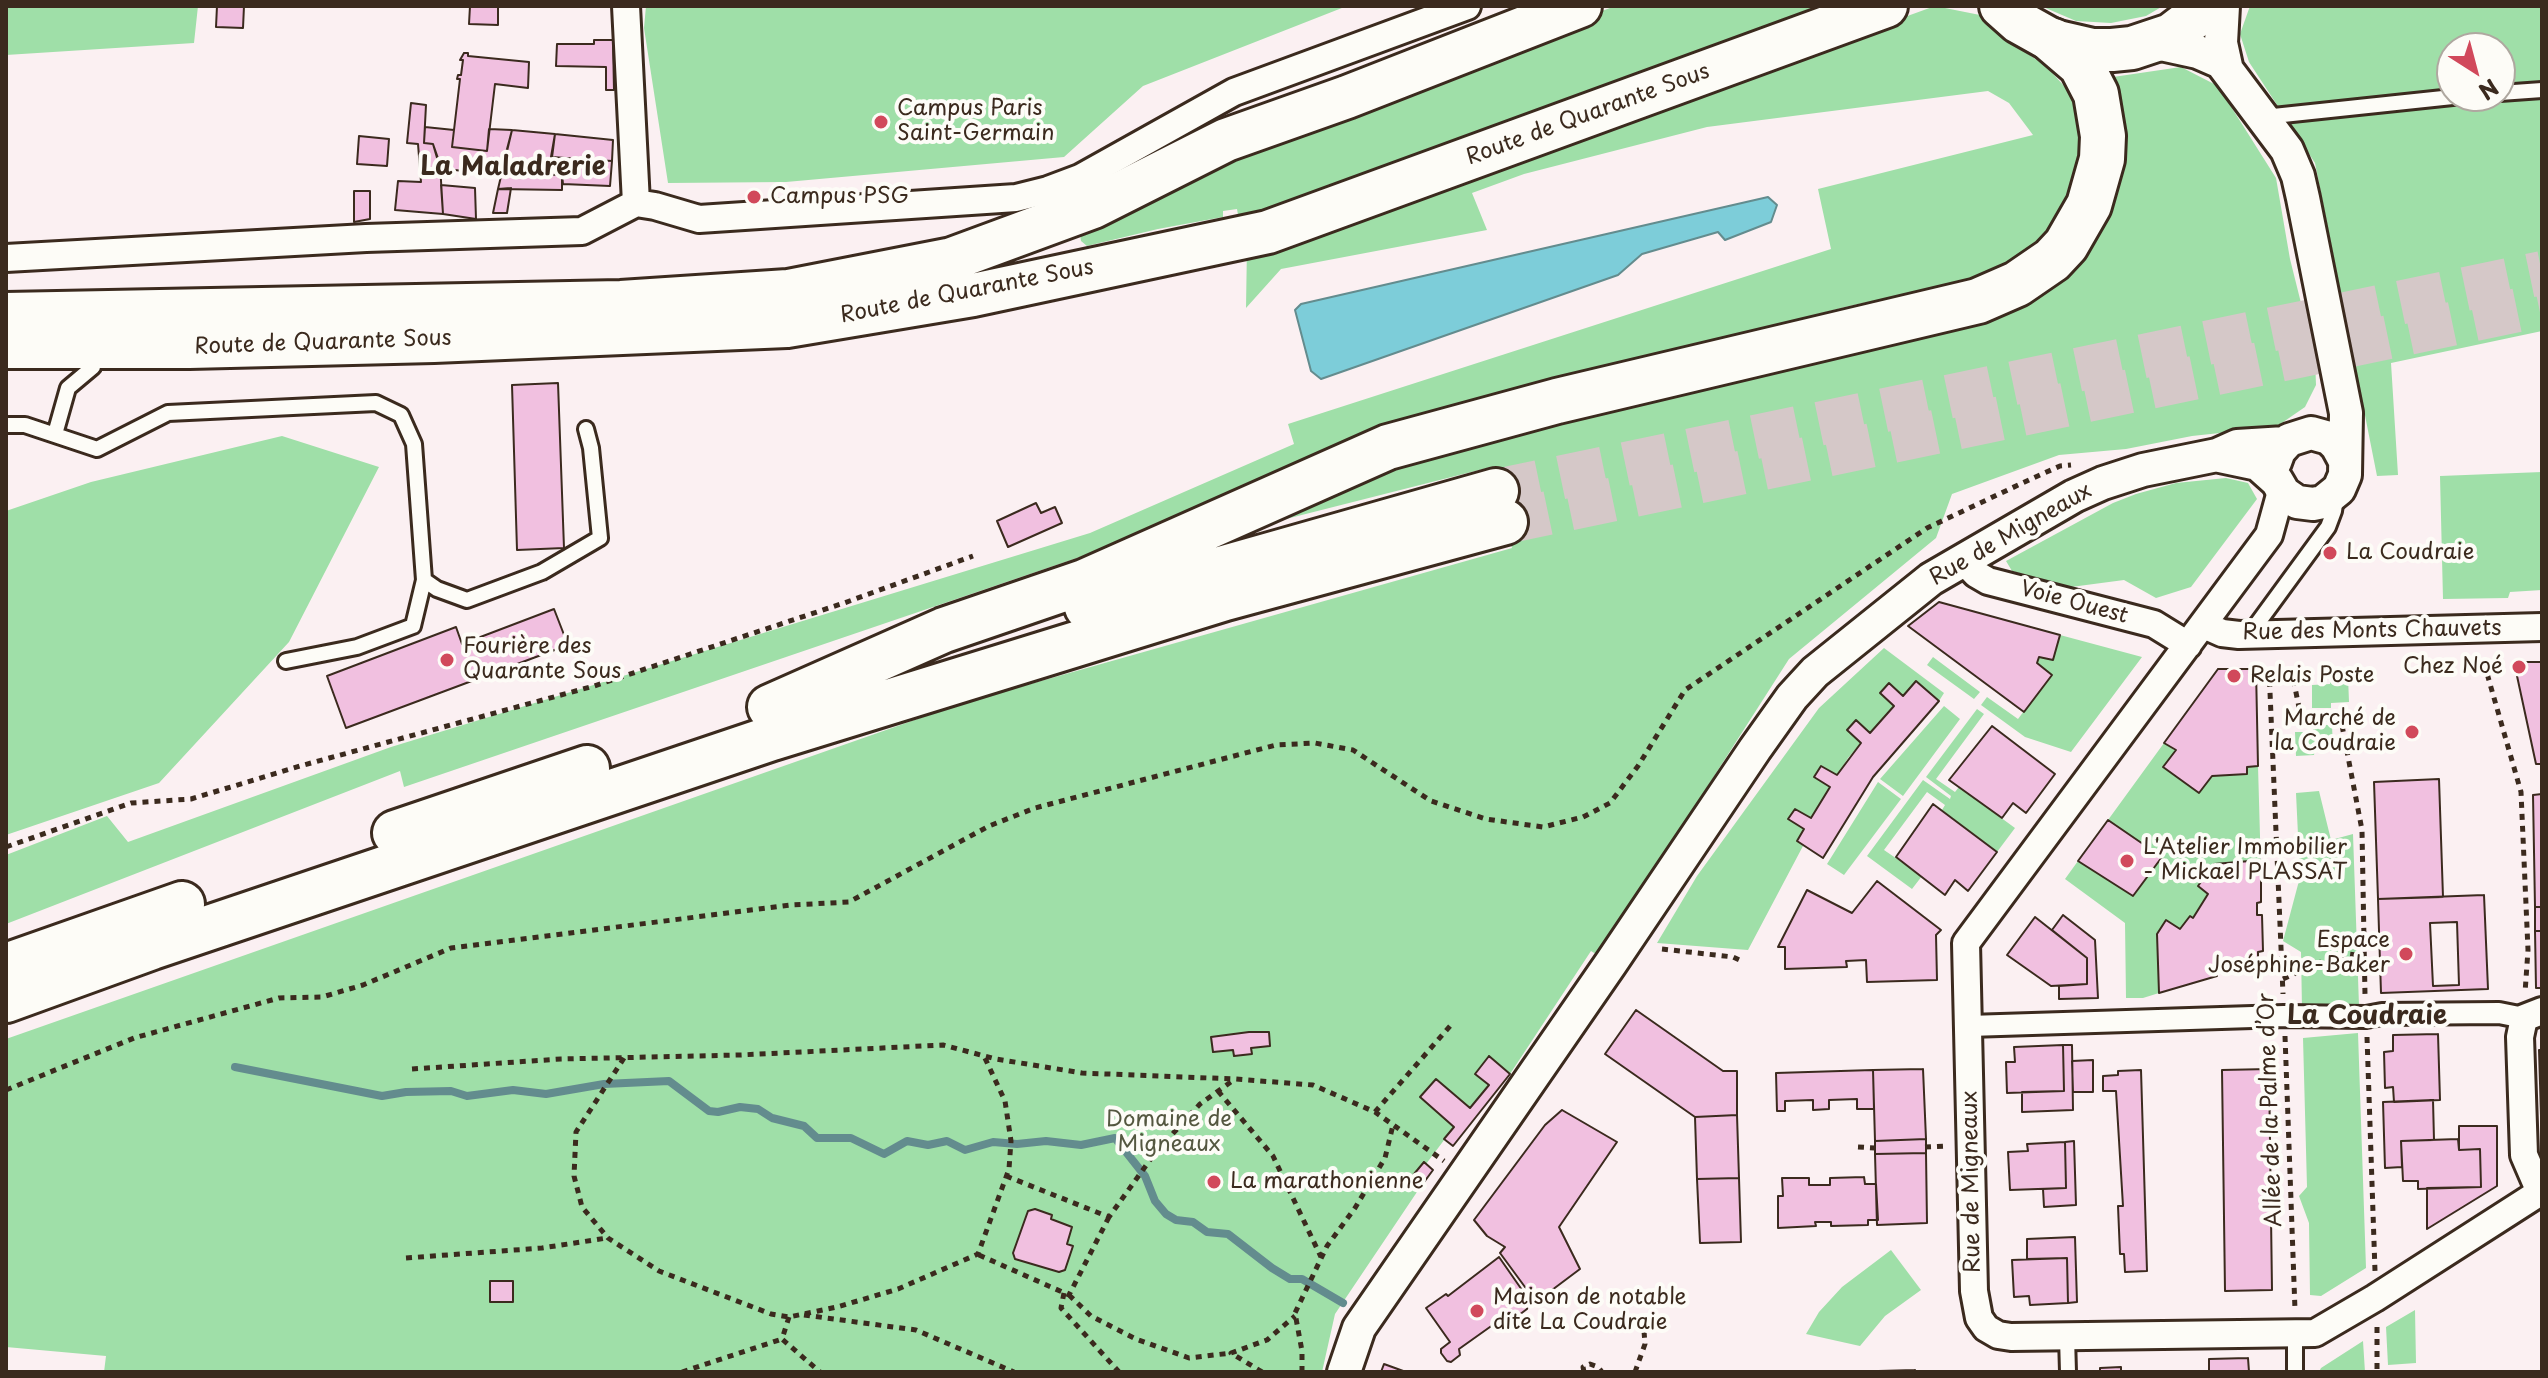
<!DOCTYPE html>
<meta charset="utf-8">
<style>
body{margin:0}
#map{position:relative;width:2548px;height:1378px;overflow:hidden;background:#fbf0f2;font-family:"Playpen Sans",sans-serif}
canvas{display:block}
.frame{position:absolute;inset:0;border:8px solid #3b2a1e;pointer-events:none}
.north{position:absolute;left:2436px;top:32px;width:80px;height:80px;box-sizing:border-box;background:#fdfcf7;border:2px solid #afa8a0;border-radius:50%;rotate:144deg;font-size:22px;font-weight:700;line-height:32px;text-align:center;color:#3b2a1e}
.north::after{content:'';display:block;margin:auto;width:28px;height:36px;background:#d1495b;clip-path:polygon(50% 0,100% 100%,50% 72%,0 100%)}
</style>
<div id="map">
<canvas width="2548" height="1378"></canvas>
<div class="frame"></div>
<div class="north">N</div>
</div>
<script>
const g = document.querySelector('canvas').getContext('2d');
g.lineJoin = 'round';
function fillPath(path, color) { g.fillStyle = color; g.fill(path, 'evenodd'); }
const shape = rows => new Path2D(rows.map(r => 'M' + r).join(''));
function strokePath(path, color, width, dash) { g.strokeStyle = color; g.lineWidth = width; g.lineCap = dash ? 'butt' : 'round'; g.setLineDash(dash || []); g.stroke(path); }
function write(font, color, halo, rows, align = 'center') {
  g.font = font + ' "Playpen Sans",sans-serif'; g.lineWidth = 8; g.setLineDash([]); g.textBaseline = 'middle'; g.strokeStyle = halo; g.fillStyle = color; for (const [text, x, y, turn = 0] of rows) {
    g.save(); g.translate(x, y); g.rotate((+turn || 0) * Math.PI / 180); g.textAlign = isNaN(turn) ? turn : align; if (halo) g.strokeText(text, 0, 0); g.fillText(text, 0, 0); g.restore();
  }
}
const green = shape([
 [6,6,198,6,194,43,6,55],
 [646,6,1347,6,1143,86,1064,157,786,182,668,183,644,28],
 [1615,6,1845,6,1283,207,1238,215,1237,209,1223,211,1223,217,1158,229,1087,246,1081,241,1080,234,1220,159],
 [1935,6,1980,15,2004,38,2046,66,2074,97,2085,127,2080,174,2059,226,2029,257,1988,276,1845,307,1379,428,1121,543,404,787,400,771,6,924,6,855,107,816,128,842,391,747,1090,533,1294,444,1288,424,1831,249,1818,189,2033,135,2009,103,1988,91,1707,127,1524,174,1472,193,1487,230,1281,269,1246,308,1247,245,1480,171],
 [2041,6,2163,6,2146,16,2111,23,2076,21],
 [2250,6,2542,6,2542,331,2391,363,2398,475,2377,476,2315,163,2249,62,2240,34],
 [2452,48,2500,48,2500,96,2452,96],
 [2181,67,2218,86,2276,178,2290,259,2315,359,2316,385,2305,407,2276,427,2192,436,2126,449,2059,455,1952,494,1936,538,1789,659,1599,956,1591,951,1510,1074,1489,1057,1475,1074,1489,1085,1470,1108,1436,1079,1420,1097,1454,1127,1426,1164,1423,1163,1409,1180,1419,1189,1335,1314,1322,1372,104,1372,106,1356,6,1347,6,1039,963,703,1512,548,1491,467,1215,537,1342,478,1987,311,2121,152,2113,77],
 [282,436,379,467,289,642,159,783,6,835,6,511,91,482],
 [2542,472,2542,590,2510,592,2508,598,2443,599,2440,476],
 [2226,478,2248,483,2257,499,2191,587,2156,598,2124,580,2071,587,2012,571,2006,561,2113,503,2136,494,2176,483],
 [2060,635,2142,657,2071,752,2025,737,1981,705,1987,697,2018,719,2051,675,2037,663,2039,657,2053,660],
 [1884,648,1944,693,1939,701,1916,681,1903,696,1889,683,1880,693,1894,706,1870,733,1856,720,1847,729,1861,743,1848,758,1811,818,1789,819,1804,829,1797,841,1803,846,1748,950,1657,943,1697,876,1819,708],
 [1933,657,1980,692,1974,699,1927,665],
 [2348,677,2349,702,2331,703,2331,708,2312,708,2312,685,2330,684,2330,678],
 [1944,706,1960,719,1903,796,1880,779],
 [1977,709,1984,714,1936,779,1955,792,1959,787,2015,828,1997,852,1942,810,1945,805,1927,792,1884,850,1922,876,1912,889,1867,856,1923,780,1950,799,1951,796,1926,777],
 [2313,725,2332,725,2333,750,2315,750,2314,755,2296,756,2295,732,2313,732],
 [2164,743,2212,776,2246,774,2247,767,2258,766,2261,871,2250,871,2250,862,2199,886,2208,894,2193,918,2190,916,2180,929,2166,920,2157,934,2159,993,2143,998,2126,998,2125,923,2065,879,2078,861,2134,896,2161,857,2108,820],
 [1878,782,1901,799,1844,875,1827,864],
 [2319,791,2331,840,2353,834,2359,1006,2302,1009,2301,952,2283,941,2300,877,2296,793],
 [2358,1033,2366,1268,2321,1296,2310,1295,2309,1223,2299,1196,2307,1187,2303,1038],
 [1891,1250,1921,1290,1885,1316,1860,1346,1806,1334,1819,1312,1842,1287],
 [2415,1310,2416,1363,2388,1365,2386,1327],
 [2363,1341,2365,1372,2319,1372,2321,1368]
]);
const water = shape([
 [1768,197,1777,205,1771,222,1725,240,1718,232,1642,254,1618,275,1321,379,1311,371,1295,310,1301,304,1768,197]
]);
const stream = shape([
 [235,1067,382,1096,406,1092,451,1091,467,1096,513,1090,546,1094,604,1084,669,1081,709,1111,718,1112,740,1107,758,1109,772,1118,804,1126,817,1138,851,1138,884,1154,907,1141,928,1145,947,1141,965,1150,993,1142,1017,1144,1046,1141,1081,1145,1115,1138,1145,1176,1155,1201,1166,1214,1176,1220,1193,1222,1207,1232,1228,1234,1272,1268,1290,1279,1302,1279,1343,1303]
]);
const building = shape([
 [217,6,244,6,243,28,216,27,217,6],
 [470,6,498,6,498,25,469,24,470,6],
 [594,40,613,40,614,90,606,90,606,67,556,66,557,44,594,44,594,40],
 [464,53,468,53,468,56,529,62,528,88,495,84,487,151,452,147,460,79,457,79,458,75,461,75,463,60,460,60,464,53],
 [411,103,426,105,424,143,433,144,440,164,443,214,395,210,398,181,421,182,418,144,407,143,411,103],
 [425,127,454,130,452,147,487,151,489,129,512,130,500,176,440,168,433,144,424,143,425,127],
 [512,130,555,134,551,165,503,168,512,130],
 [555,134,613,140,612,161,551,157,555,134],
 [359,136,389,139,387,166,357,164,359,136],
 [551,157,612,161,610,186,563,184,562,174,552,175,551,157],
 [551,165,552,175,562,174,562,190,498,189,503,168,551,165],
 [441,185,475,188,476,219,443,214,441,185],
 [511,188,507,213,493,213,498,189,511,188],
 [354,191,370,191,370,219,354,222,354,191],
 [558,383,564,548,517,550,512,385,558,383],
 [1036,503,1041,513,1055,507,1062,523,1008,547,997,521,1036,503],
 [1939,602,2060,635,2053,660,2039,657,2037,663,2052,675,2024,712,1908,626,1939,602],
 [554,609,568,645,346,728,327,676,456,627,462,644,554,609],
 [2514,662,2542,662,2542,764,2536,764,2514,662],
 [2218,669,2256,669,2258,766,2247,767,2247,774,2212,776,2199,793,2163,767,2176,750,2164,743,2218,669],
 [1916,681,1939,701,1873,777,1823,858,1797,841,1804,829,1788,819,1795,809,1811,818,1830,787,1814,777,1821,766,1837,775,1861,743,1847,730,1856,720,1870,733,1894,706,1880,693,1889,683,1903,696,1916,681],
 [1992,726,2055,774,2026,813,2013,803,2002,818,1949,780,1992,726],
 [2439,779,2443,897,2378,899,2374,782,2439,779],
 [2542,794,2542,907,2535,907,2533,795,2542,794],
 [1933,804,1997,852,1968,891,1955,880,1945,895,1896,857,1933,804],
 [2108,820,2162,857,2133,896,2078,861,2108,820],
 [2250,861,2250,871,2261,871,2261,902,2257,903,2257,915,2262,915,2263,951,2258,952,2258,964,2229,972,2228,968,2217,969,2217,976,2159,993,2157,934,2166,920,2180,929,2190,916,2193,918,2208,894,2198,886,2214,864,2250,861],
 [1877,881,1941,930,1936,935,1937,980,1867,982,1866,960,1846,961,1847,967,1785,969,1785,947,1778,947,1807,890,1852,913,1877,881],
 [2484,895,2488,989,2381,993,2378,899,2484,895],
 [2457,922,2459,985,2433,986,2430,923,2457,922],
 [2535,907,2542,907,2542,931,2535,931,2535,907],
 [2063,915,2095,940,2098,998,2059,999,2059,986,2087,984,2087,958,2052,930,2063,915],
 [2035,917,2087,958,2087,984,2051,986,2007,955,2035,917],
 [2535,931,2542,931,2542,988,2536,988,2535,931],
 [1636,1010,1723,1071,1737,1071,1737,1115,1695,1117,1605,1054,1636,1010],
 [1249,1032,1269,1032,1270,1046,1251,1048,1252,1054,1234,1056,1233,1050,1213,1052,1211,1037,1249,1032],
 [2438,1034,2440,1100,2394,1102,2393,1087,2385,1088,2384,1052,2393,1051,2393,1035,2438,1034],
 [2063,1045,2072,1045,2073,1110,2022,1112,2022,1092,2064,1091,2063,1045],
 [2063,1045,2064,1091,2007,1093,2006,1062,2015,1062,2014,1047,2063,1045],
 [2539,1050,2542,1050,2542,1116,2541,1116,2539,1050],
 [1489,1056,1510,1074,1453,1146,1444,1139,1454,1127,1420,1097,1436,1079,1470,1108,1489,1085,1475,1074,1489,1056],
 [2093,1060,2093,1092,2073,1092,2072,1061,2093,1060],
 [1923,1069,1926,1139,1875,1141,1873,1070,1923,1069],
 [2269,1069,2272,1290,2225,1291,2222,1070,2269,1069],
 [1873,1070,1874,1109,1857,1109,1857,1099,1829,1100,1829,1109,1813,1110,1813,1100,1785,1101,1785,1111,1777,1111,1776,1073,1873,1070],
 [2141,1070,2147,1271,2125,1272,2124,1254,2120,1254,2118,1206,2123,1206,2116,1091,2103,1091,2103,1076,2118,1075,2118,1071,2141,1070],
 [2433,1100,2434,1140,2401,1141,2402,1167,2385,1168,2383,1102,2433,1100],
 [1562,1110,1617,1142,1559,1227,1580,1269,1536,1302,1500,1253,1505,1247,1487,1236,1474,1220,1545,1125,1562,1110],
 [1737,1115,1739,1178,1697,1179,1695,1117,1737,1115],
 [2459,1126,2497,1126,2497,1186,2427,1229,2427,1188,2481,1187,2480,1149,2459,1150,2459,1126],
 [1926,1139,1926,1153,1875,1154,1875,1141,1926,1139],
 [2458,1139,2459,1150,2480,1149,2481,1187,2418,1189,2418,1181,2403,1181,2401,1141,2458,1139],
 [2074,1141,2076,1205,2044,1207,2043,1189,2066,1188,2065,1142,2074,1141],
 [2065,1142,2066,1188,2010,1190,2008,1152,2028,1151,2027,1144,2065,1142],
 [1926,1153,1927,1223,1877,1225,1875,1154,1926,1153],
 [1424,1162,1433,1170,1419,1189,1409,1180,1424,1162],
 [1864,1177,1865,1184,1876,1184,1878,1220,1868,1220,1868,1225,1831,1226,1831,1222,1815,1222,1816,1226,1778,1228,1778,1196,1783,1196,1782,1178,1809,1178,1809,1185,1830,1185,1830,1178,1864,1177],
 [1739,1178,1741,1242,1700,1243,1697,1179,1739,1178],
 [1035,1209,1052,1215,1051,1219,1072,1227,1067,1244,1073,1246,1065,1270,1059,1272,1015,1259,1013,1253,1028,1211,1035,1209],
 [2075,1237,2077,1302,2068,1303,2067,1258,2027,1259,2027,1239,2075,1237],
 [1499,1257,1529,1300,1527,1309,1519,1315,1511,1312,1459,1349,1460,1355,1451,1362,1447,1361,1441,1353,1441,1349,1450,1342,1426,1308,1446,1294,1448,1296,1499,1257],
 [2067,1258,2068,1303,2030,1305,2029,1296,2014,1297,2012,1260,2067,1258],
 [490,1281,513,1281,513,1302,490,1302,490,1281],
 [2248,1358,2249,1372,2209,1372,2209,1359,2248,1358],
 [1384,1364,1406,1372,1381,1372,1384,1364],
 [2121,1367,2121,1372,2100,1372,2100,1368,2121,1367],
 [1915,1370,1916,1372,1842,1372,1915,1370]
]);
const motorwayTunnel = shape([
 [1496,491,2542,273],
 [1505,522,2542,305]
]);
const path = shape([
 [2484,663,2521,792,2528,950,2525,993],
 [2291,668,2301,717,2341,720,2362,830,2365,995],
 [2269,669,2283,994],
 [6,847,131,803,191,799,300,766,594,686,844,603,973,556],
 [1662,949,1733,957,1744,962],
 [2283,979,2323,961,2348,954,2365,956],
 [2285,1036,2295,1310],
 [2367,1037,2375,1271],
 [624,1058,576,1132,574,1176,582,1207,608,1238,659,1271,771,1314,789,1317,837,1307,898,1289,978,1254,1009,1169,1011,1141,1005,1101,984,1056],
 [412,1069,561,1059,740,1055,943,1045,996,1059,1082,1073,1235,1079,1313,1085,1375,1112,1444,1161],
 [6,1090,134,1038,279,998,322,997,363,985,451,948,791,905,849,902,989,826,1035,808,1276,745,1315,743,1353,750,1431,801,1486,819,1543,827,1583,817,1610,803,1638,766,1685,690,1927,528,2031,479,2060,466,2071,465],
 [1218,1091,1273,1156,1321,1257],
 [1375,1112,1451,1025],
 [1858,1147,1875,1148],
 [1925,1147,1946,1146],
 [1006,1176,1109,1217,1155,1153,1200,1104,1235,1079],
 [979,1255,1069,1295,1109,1217],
 [406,1258,542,1248,607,1238],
 [1064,1293,1061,1308,1119,1372],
 [1069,1295,1091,1316,1136,1339,1189,1358,1231,1353],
 [804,1315,916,1330,1014,1372],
 [789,1317,782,1339,820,1372],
 [2377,1327,2377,1372],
 [682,1372,782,1339],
 [1262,1372,1231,1353,1267,1340,1295,1316],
 [1302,1372,1302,1351,1295,1313,1327,1246,1355,1208,1385,1158,1393,1125],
 [1584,1372,1583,1367,1590,1364,1598,1367,1602,1372],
 [1635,1372,1645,1344,1644,1331]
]);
const service = shape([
 [2500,93,2542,90],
 [2264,117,2462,96],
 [6,425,25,425,97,449,168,413,376,403,401,415,414,444,424,580,413,626,357,647,286,661],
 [55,434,68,388,93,367],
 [424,580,437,589,467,600,542,572,600,538,591,448,586,429],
 [2249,635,2328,527,2334,511,2336,497],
 [2067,1337,2068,1372],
 [2295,1372,2295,1334]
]);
const pedestrian = shape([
 [1969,1026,2284,1016,2366,1017,2382,1014,2499,1013,2524,1018]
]);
const minor = shape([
 [626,6,636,203],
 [6,258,366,238,582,231,636,203,655,206,699,219,1016,198,1048,190,1080,178,1234,92,1467,6],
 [2278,484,2280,495,2269,535,1966,943,1974,1291,1979,1318,1986,1328,1998,1335,2011,1337,2315,1333,2375,1298,2542,1191],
 [1962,559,1976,574,1988,581,2154,624,2188,645],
 [2204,625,2222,633,2239,635,2542,627],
 [2540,1192,2524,1155,2520,1037,2524,1018,2542,1011]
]);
const tertiary = shape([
 [2223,6,2221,43,2226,66],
 [2152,42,2198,52,2221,62,2287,150,2298,176,2303,198,2346,413,2345,475,2339,489,2323,502,2313,504,2297,502,2284,493,2277,481,2258,464,2220,456],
 [2275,462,2279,451,2289,440,2311,433,2329,438,2337,446,2344,459],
 [1344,1372,1359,1328,1611,963,1755,749,1792,697,1815,672,1931,579,2074,496,2103,483,2143,470,2217,455,2237,446,2285,443]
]);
const primary = shape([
 [2001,6,2019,22,2053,41,2092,50,2112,50,2132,48,2171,35,2209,6],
 [6,314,621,302,788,291,952,259,1093,207,1226,140,1347,97,1580,6],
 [6,347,189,347,434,341,787,326,973,295,1268,232,1886,6]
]);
const motorway = shape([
 [1087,607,1496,491],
 [770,707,944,630,1084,582,1388,447,1557,401,1978,301,2017,284,2052,260,2066,245,2089,205,2102,159,2103,136,2096,94,2081,65,2053,41],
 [395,833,587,768],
 [6,966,182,904],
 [6,1000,152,947,772,738,1225,598,1505,522]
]);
const markers = [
 [881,122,8,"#d1495b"],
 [754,197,8,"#d1495b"],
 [2330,553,8,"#d1495b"],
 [447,660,8,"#d1495b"],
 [2519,667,8,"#d1495b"],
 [2234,676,8,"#d1495b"],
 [2412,732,8,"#d1495b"],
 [2127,861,8,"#d1495b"],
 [2406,954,8,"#d1495b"],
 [1214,1182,8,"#d1495b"],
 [1477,1311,8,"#d1495b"]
];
const poiNames = [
 ["Campus Paris",897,109],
 ["Saint-Germain",897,134],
 ["Campus PSG",770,197],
 ["La Coudraie",2346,553],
 ["Fourière des",463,647],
 ["Quarante Sous",463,672],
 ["Chez Noé",2503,667,"right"],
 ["Relais Poste",2250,676],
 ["Marché de",2396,719,"right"],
 ["la Coudraie",2396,744,"right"],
 ["L'Atelier Immobilier",2143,848],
 ["- Mickael PLASSAT",2143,873],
 ["Espace",2390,941,"right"],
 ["Joséphine-Baker",2390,966,"right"],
 ["La marathonienne",1230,1182],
 ["Maison de notable",1493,1298],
 ["dite La Coudraie",1493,1323]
];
const streetNames = [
 ["Route de Quarante Sous",1588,115,-20],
 ["Route de Quarante Sous",967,292,-11],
 ["Route de Quarante Sous",323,343,-2],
 ["Rue de Migneaux",2011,535,-30],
 ["Voie Ouest",2074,603,15],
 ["Rue des Monts Chauvets",2372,631,-1],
 ["Allée de la Palme d’Or",2271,1110,-92],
 ["Rue de Migneaux",1972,1182,-91]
];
const parkNames = [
 ["Domaine de",1169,1120],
 ["Migneaux",1169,1145]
];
const quarterNames = [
 ["La Maladrerie",513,168],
 ["La Coudraie",2367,1017]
];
fillPath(green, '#9fdfa8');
fillPath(water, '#7dcdd9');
strokePath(water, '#638c8e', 2);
strokePath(stream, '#638c8e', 8);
fillPath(building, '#f1c0e0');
strokePath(building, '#3b2a1e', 2);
strokePath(motorwayTunnel, '#d5c8c8', 44, [44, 22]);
strokePath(service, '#3b2a1e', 20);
strokePath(pedestrian, '#3b2a1e', 26);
strokePath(minor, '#3b2a1e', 32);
strokePath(tertiary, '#3b2a1e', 38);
strokePath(primary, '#3b2a1e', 48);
strokePath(motorway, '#3b2a1e', 50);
strokePath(path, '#3b2a1e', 5, [6, 6]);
strokePath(service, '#fdfcf7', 14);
strokePath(pedestrian, '#fdfcf7', 20);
strokePath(minor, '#fdfcf7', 26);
strokePath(tertiary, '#fdfcf7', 32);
strokePath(primary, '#fdfcf7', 42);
strokePath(motorway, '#fdfcf7', 44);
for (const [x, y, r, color] of markers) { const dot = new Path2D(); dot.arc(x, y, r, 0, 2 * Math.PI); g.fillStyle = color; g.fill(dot); strokePath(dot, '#fdfcf7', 3); }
write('22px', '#3b2a1e', '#fdfcf7', poiNames, 'left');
write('22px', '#3b2a1e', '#fdfcf7', streetNames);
write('22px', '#545740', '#fdfcf7', parkNames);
write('bold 26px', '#3b2a1e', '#fdfcf7', quarterNames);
</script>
